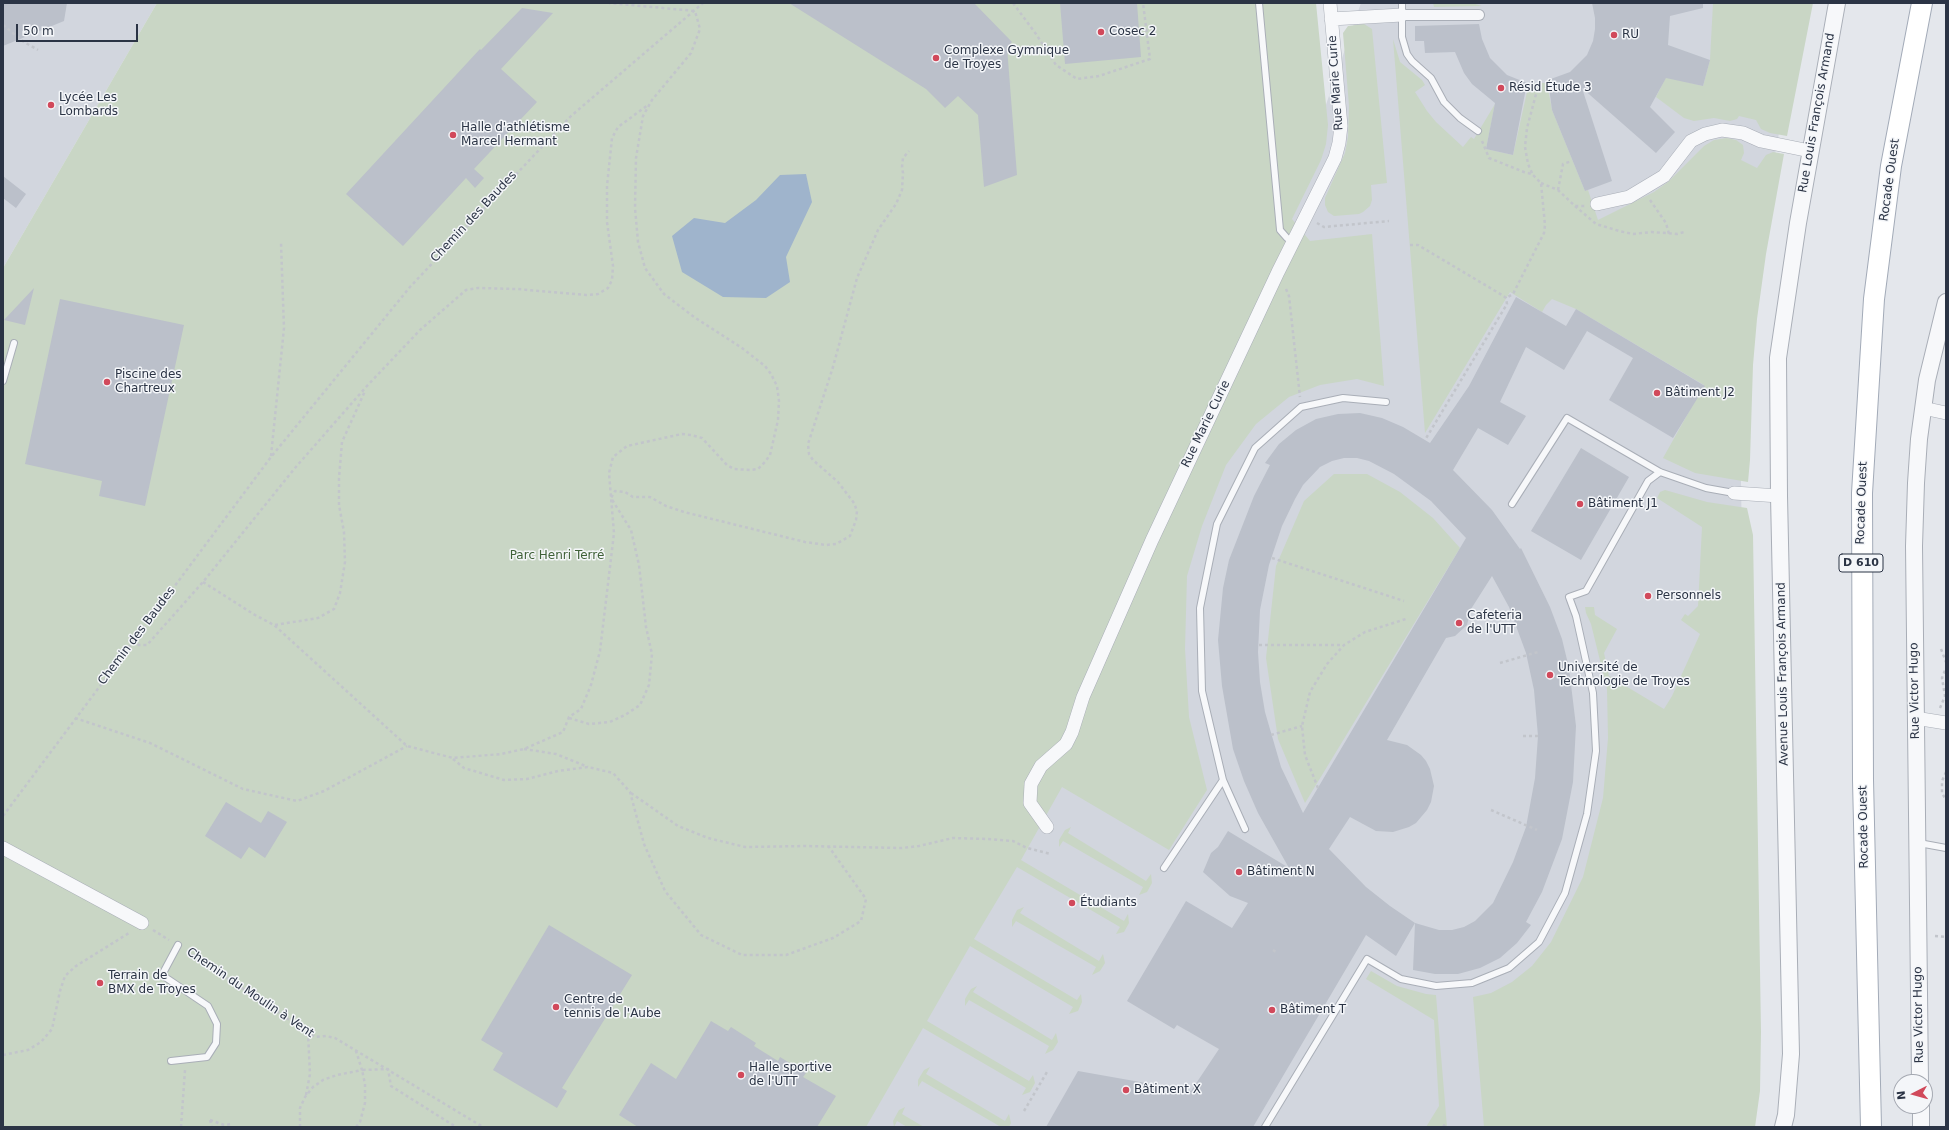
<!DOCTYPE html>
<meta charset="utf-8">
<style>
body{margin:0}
#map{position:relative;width:1949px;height:1130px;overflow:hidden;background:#e4e7ec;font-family:"DejaVu Sans",sans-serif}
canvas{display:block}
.frame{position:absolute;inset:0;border:4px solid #2b3445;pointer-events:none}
.north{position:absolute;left:1893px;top:1074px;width:40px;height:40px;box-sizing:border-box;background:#f4f6f9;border:1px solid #a4a8b1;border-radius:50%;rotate:264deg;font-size:11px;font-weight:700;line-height:16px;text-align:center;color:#2b3445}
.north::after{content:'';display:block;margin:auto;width:14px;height:18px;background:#d1495b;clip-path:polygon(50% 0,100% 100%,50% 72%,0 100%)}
.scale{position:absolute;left:16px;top:24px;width:122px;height:18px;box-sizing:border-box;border:2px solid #2b3445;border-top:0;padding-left:5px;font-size:12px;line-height:14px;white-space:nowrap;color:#2b3445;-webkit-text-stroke:3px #f4f6f9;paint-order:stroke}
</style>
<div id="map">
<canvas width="1949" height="1130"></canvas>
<div class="frame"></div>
<div class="north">N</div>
<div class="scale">50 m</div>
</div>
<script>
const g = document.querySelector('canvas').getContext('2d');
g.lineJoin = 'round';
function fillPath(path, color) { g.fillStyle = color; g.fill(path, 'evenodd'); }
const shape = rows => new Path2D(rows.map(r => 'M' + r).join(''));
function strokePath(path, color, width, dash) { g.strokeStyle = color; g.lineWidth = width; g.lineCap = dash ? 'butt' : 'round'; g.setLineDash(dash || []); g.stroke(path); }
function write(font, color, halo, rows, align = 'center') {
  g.font = font + ' "DejaVu Sans",sans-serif'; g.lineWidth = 3; g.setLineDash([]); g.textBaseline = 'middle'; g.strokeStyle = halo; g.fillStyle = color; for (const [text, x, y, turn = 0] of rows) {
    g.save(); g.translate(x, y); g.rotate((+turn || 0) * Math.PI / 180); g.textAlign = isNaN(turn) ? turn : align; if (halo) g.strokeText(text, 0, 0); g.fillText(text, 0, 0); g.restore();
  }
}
const built = shape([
 [3,3,157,3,3,268],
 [1361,3,1802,3,1748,308,1740,424,1751,1081,1741,1127,840,1127,1298,186]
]);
const green = shape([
 [157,3,1316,3,1328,125,1326,144,1321,160,1292,219,1310,241,1372,234,1384,386,1357,379,1320,385,1289,397,1256,424,1226,465,1202,526,1187,576,1185,649,1189,717,1207,790,1169,850,1062,787,1021,860,1124,921,1128,914,1129,923,1124,932,1116,934,1120,927,1017,867,974,939,1077,1000,1081,994,1082,1002,1078,1011,1069,1014,1073,1007,970,946,927,1021,1029,1081,1033,1075,1035,1083,1030,1092,1022,1095,1026,1088,923,1028,866,1127,3,1127,3,268],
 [1433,3,1472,3,1482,6,1434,7],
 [1713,3,1813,3,1787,136,1770,133,1761,129,1756,120,1739,116,1737,119,1730,121,1714,118,1694,121,1684,118,1656,97,1666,77,1703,86,1710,60],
 [1364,24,1372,29,1387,183,1371,185,1372,200,1370,206,1363,212,1359,214,1334,216,1328,212,1325,205,1325,198,1345,153,1348,137,1349,106,1343,33,1348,26],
 [1393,39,1400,62,1422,80,1425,85,1415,92,1427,111,1436,122,1463,147,1471,137,1474,139,1495,104,1486,149,1513,155,1529,83,1547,83,1552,110,1585,191,1588,190,1598,220,1654,192,1668,182,1704,146,1714,140,1727,138,1736,140,1743,145,1744,153,1741,160,1757,168,1766,155,1773,152,1784,154,1766,254,1757,319,1753,365,1750,460,1748,482,1695,473,1663,458,1704,385,1576,309,1552,299,1546,305,1542,312,1510,292,1425,433],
 [1334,474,1367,474,1400,492,1433,518,1460,548,1305,803,1278,739,1266,658,1276,566,1304,501],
 [1665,490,1707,502,1747,508,1753,535,1761,1032,1760,1091,1755,1127,1484,1127,1473,997,1491,993,1512,982,1532,966,1551,942,1583,877,1603,798,1608,738,1607,689,1591,624,1586,613,1585,607,1594,607,1595,615,1617,629,1604,653,1609,676,1664,709,1672,696,1700,634,1681,620,1685,614,1688,616,1698,606,1702,527,1657,498,1660,492],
 [1071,827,1068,833,1146,881,1151,874,1152,883,1147,892,1139,895,1143,887,1063,841,1059,847,1059,840,1065,830],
 [1024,907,1020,913,1099,961,1103,954,1105,963,1100,971,1092,975,1096,967,1016,921,1012,927,1012,920,1017,910],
 [1371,971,1397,986,1426,994,1436,995,1447,1127,1426,1127,1439,1106,1434,1020,1366,979],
 [977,986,973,992,1052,1040,1056,1033,1058,1042,1053,1050,1045,1054,1049,1046,969,1000,965,1006,965,999,971,989],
 [930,1067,926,1074,1005,1121,1009,1114,1011,1123,1009,1127,1001,1127,922,1081,918,1087,918,1080,924,1070],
 [905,1107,902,1114,924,1127,907,1127,897,1121,894,1127,893,1121,899,1110]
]);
const water = shape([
 [806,174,812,202,786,257,790,282,766,298,723,297,682,272,672,236,694,218,725,223,756,200,780,175]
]);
const building = shape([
 [3,3,67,3,64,21,3,46],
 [789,3,974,3,1012,42,1007,47,1017,175,984,187,978,115,958,96,945,108,926,89],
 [1060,3,1137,3,1141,57,1065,64],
 [1592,3,1703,3,1703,8,1670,16,1668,45,1710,60,1703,86,1666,78,1650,107,1675,132,1656,153,1582,88,1612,181,1585,191,1552,110,1548,80,1570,72,1587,55,1593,41,1595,29,1595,18],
 [522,8,553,13,501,69,537,102,474,169,484,178,475,188,466,178,403,246,346,194,480,49,481,50],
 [1479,24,1482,39,1490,58,1507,75,1527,83,1513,155,1486,149,1495,103,1472,84,1464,73,1455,52,1425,53,1424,41,1415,41,1415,26],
 [3,176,26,194,16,208,3,198],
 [34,288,25,325,4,320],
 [1516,297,1566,326,1576,309,1705,386,1673,438,1609,400,1633,358,1587,331,1564,370,1526,347,1500,402,1526,416,1508,445,1478,428,1453,470,1492,510,1520,549,1521,548,1550,607,1562,639,1569,668,1576,726,1573,782,1562,839,1542,892,1526,922,1531,925,1517,943,1500,958,1480,968,1458,974,1435,974,1413,970,1415,923,1396,956,1366,935,1253,1127,1046,1127,1078,1071,1191,1091,1219,1049,1177,1025,1174,1029,1127,1001,1186,901,1232,928,1248,903,1230,896,1203,872,1211,853,1218,847,1228,831,1289,868,1258,813,1244,781,1233,749,1222,686,1218,640,1223,588,1229,560,1254,496,1270,465,1265,463,1279,444,1296,430,1316,419,1338,414,1360,413,1382,418,1403,427,1430,443,1469,386],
 [1344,458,1357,458,1369,461,1394,474,1431,501,1466,538,1303,813,1281,767,1265,712,1260,682,1258,652,1260,610,1269,565,1282,526,1295,499,1303,485,1320,467,1332,461],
 [1492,576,1509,607,1526,653,1534,690,1538,736,1535,778,1526,827,1513,862,1493,903,1475,921,1464,927,1452,930,1439,930,1415,923,1390,906,1366,887,1329,849,1350,817,1376,831,1393,832,1409,827,1416,823,1427,810,1431,802,1434,786,1430,769,1426,761,1421,755,1407,745,1387,740,1446,638,1455,636,1467,625,1471,609],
 [60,299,184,325,145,506,99,496,102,481,25,464],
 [1581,448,1629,477,1581,560,1531,531],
 [226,802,261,823,268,811,287,822,265,858,249,847,241,859,205,836],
 [549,925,632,975,562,1088,567,1091,557,1108,493,1070,503,1053,481,1040],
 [711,1021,728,1031,731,1027,756,1043,754,1046,778,1061,780,1057,806,1073,803,1077,836,1096,817,1127,638,1127,619,1115,651,1063,676,1079]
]);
const path = shape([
 [1013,3,1036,34,1056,65,1077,79,1099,76,1150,59,1143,3],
 [3,25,24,42,38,50],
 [1482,141,1489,158,1524,172,1532,174,1541,183,1545,225,1544,233,1513,294,1506,298],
 [1532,173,1528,164,1525,147,1527,128,1539,83],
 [1541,183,1558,190,1575,206,1585,206],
 [1558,190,1563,164,1572,161],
 [1650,200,1666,223,1669,234],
 [1575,206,1596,224,1619,231,1633,234,1652,232,1677,234,1684,232],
 [1317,223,1324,227,1389,221],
 [1410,245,1418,245,1502,295,1506,298,1507,304,1425,440],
 [1286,289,1289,296,1300,397],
 [271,456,284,328,281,243],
 [1272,558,1404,601],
 [203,582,255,615,274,625,407,746,453,758,501,754,524,749,563,732,569,717,581,709,591,685,600,651,614,533,609,473,613,457,627,446,682,434,691,435,702,438,727,465,734,469,750,470,758,469,765,462,770,455,778,420,779,401,777,386,771,374,765,366,742,348,694,317,664,294,645,268,638,242,635,208,636,158,643,116,652,100,691,53,700,29,695,11,609,3],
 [275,625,318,618,334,609,340,593,345,562,344,532,339,505,339,478,342,442,365,391],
 [132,642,139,645,147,645,203,582,295,468,366,387,420,330,466,290,478,288,517,289,586,295,598,294,608,288,612,280,613,266,607,222,607,186,612,138,618,127,648,105],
 [1259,645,1343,645],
 [1941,649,1946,662],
 [1500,663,1538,652],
 [1940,708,1945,696,1942,678,1946,668],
 [75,718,150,743,243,789,297,801,324,791,407,746],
 [569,718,589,724,610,722,625,715,640,705,649,685,652,654,646,627,639,565,631,530,611,498,615,491,625,492,633,497,650,497,666,506,684,512,805,542,826,545,836,544,850,536,856,520,857,511,854,503,838,482,813,460,809,454,808,444,833,367,857,278,878,230,896,204,902,190,903,173,902,167,903,158,909,151],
 [1271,735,1302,726],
 [1523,736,1538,736],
 [524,749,556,754,588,767],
 [453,759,464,768,504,780,527,779,558,771,588,767,613,773,630,792,644,844,665,891,701,935,742,955,786,955,833,938,861,921,866,899,829,847],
 [1946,772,1942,781,1942,793,1946,800],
 [1318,788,1305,755,1302,726,1310,692,1327,664,1344,645,1365,632,1406,619],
 [631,793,678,826,708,838,745,847,806,846,902,848,919,846,953,838,987,839,1013,841,1027,848,1051,854],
 [1491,810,1537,830],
 [3,816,271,457,410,287,571,116,703,3],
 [153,930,169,940],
 [1935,936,1946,937],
 [1273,950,1276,952],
 [187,951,315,1037,326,1036,335,1038,483,1127],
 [3,1055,28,1050,41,1042,52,1029,60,991,65,976,76,966,129,933],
 [306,1095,310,1074,308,1033],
 [1024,1111,1047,1072],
 [210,1120,224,1125,233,1124],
 [210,1120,212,1127],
 [181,1127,185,1070],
 [300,1127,300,1108,305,1097,313,1087,323,1080,337,1075,362,1070,356,1051],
 [356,1127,360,1122,365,1103,365,1084,362,1070,388,1069,391,1086,456,1127],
 [1443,1127,1446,1123]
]);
const service = shape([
 [1259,3,1280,230,1287,238,1294,241],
 [1402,3,1402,37,1407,54,1412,61,1431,78,1444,102,1460,118,1478,131],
 [3,381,14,343],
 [1512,504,1567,418,1660,472,1706,488,1734,493],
 [1245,829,1223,780,1202,691,1200,608,1217,524,1255,448,1301,407,1343,398,1386,402],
 [1919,843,1946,848],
 [1164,868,1223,780],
 [171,1061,207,1057,216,1043,217,1024,208,1006,162,975,178,945],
 [1265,1127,1367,959,1401,979,1436,986,1472,983,1509,968,1539,942,1565,893,1587,814,1596,751,1593,693,1576,616,1569,597,1586,591,1648,481,1660,472]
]);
const pedestrian = shape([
 [1402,15,1479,15]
]);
const minor = shape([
 [1331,19,1402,15],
 [1597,204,1629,197,1664,176,1691,141,1705,134,1722,130,1743,133,1761,141,1810,151],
 [1923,408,1946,413],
 [1734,493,1779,496],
 [1915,718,1946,723],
 [1047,827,1030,803,1031,784,1041,766,1066,744,1072,732,1083,697,1152,540,1278,272,1335,158,1339,143,1341,126,1330,3],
 [3,848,142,923]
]);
const tertiary = shape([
 [1920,1082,1914,546,1916,483,1919,439,1927,380,1946,302],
 [1921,1106,1921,1127],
 [1783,1127,1786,1115,1791,1054,1779,496,1778,358,1798,223,1837,3]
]);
const primary = shape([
 [1871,1127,1863,780,1862,493,1874,299,1891,166,1922,3]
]);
const markers = [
 [1101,32,4,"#d1495b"],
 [1614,35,4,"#d1495b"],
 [936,58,4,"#d1495b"],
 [1501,88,4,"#d1495b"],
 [51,105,4,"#d1495b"],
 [453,135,4,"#d1495b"],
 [107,382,4,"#d1495b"],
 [1657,393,4,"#d1495b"],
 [1580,504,4,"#d1495b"],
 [1648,596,4,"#d1495b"],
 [1459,623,4,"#d1495b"],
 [1550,675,4,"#d1495b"],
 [1239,872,4,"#d1495b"],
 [1072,903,4,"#d1495b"],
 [100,983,4,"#d1495b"],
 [556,1007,4,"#d1495b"],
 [1272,1010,4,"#d1495b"],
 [741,1075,4,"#d1495b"],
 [1126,1090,4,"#d1495b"]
];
const shields = [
 [1861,563,44]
];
const shieldNames = [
 ["D 610",1861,563]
];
const poiNames = [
 ["Cosec 2",1109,32],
 ["RU",1622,35],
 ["Complexe Gymnique",944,51],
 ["de Troyes",944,65],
 ["Résid Étude 3",1509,88],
 ["Lycée Les",59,98],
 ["Lombards",59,112],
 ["Halle d'athlétisme",461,128],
 ["Marcel Hermant",461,142],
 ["Piscine des",115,375],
 ["Chartreux",115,389],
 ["Bâtiment J2",1665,393],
 ["Bâtiment J1",1588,504],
 ["Personnels",1656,596],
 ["Cafeteria",1467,616],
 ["de l'UTT",1467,630],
 ["Université de",1558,668],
 ["Technologie de Troyes",1558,682],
 ["Bâtiment N",1247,872],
 ["Étudiants",1080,903],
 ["Terrain de",108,976],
 ["BMX de Troyes",108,990],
 ["Centre de",564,1000],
 ["tennis de l'Aube",564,1014],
 ["Bâtiment T",1280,1010],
 ["Halle sportive",749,1068],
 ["de l'UTT",749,1082],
 ["Bâtiment X",1134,1090]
];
const streetNames = [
 ["Rue Marie Curie",1336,83,-94],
 ["Rue Louis François Armand",1817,113,-80],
 ["Rocade Ouest",1890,180,-82],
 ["Chemin des Baudes",474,217,-47],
 ["Rue Marie Curie",1206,424,-64],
 ["Rocade Ouest",1862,503,-88],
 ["Chemin des Baudes",137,636,-53],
 ["Avenue Louis François Armand",1783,674,-91],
 ["Rue Victor Hugo",1915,691,-91],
 ["Rocade Ouest",1864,827,-91],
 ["Chemin du Moulin à Vent",250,993,34],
 ["Rue Victor Hugo",1919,1015,-91]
];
const parkNames = [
 ["Parc Henri Terré",557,556]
];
fillPath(built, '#d2d6de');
fillPath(green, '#c9d6c5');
fillPath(water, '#9fb4cc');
fillPath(building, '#bbc0ca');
strokePath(service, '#a9aeb7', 8);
strokePath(pedestrian, '#a9aeb7', 12);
strokePath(minor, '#a9aeb7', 14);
strokePath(tertiary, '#a9aeb7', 18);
strokePath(primary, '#a3abb8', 22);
strokePath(path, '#c2c5cb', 2.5, [3, 3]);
strokePath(service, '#f7f8fa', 6);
strokePath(pedestrian, '#f7f8fa', 10);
strokePath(minor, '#f7f8fa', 13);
strokePath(tertiary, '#f7f8fa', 16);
strokePath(primary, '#fff', 20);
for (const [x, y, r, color] of markers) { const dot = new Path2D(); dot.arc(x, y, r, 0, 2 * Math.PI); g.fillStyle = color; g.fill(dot); strokePath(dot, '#f4f6f9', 1.5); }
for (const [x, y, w] of shields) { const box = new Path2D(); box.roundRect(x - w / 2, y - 9, w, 18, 3); g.fillStyle = '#f4f6f9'; g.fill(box); strokePath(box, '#2b3445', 1); }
write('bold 11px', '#2b3445', null, shieldNames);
write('12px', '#2b3445', '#f4f6f9', poiNames, 'left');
write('12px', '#2b3445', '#f4f6f9', streetNames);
write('12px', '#3f6138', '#f4f6f9', parkNames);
</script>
